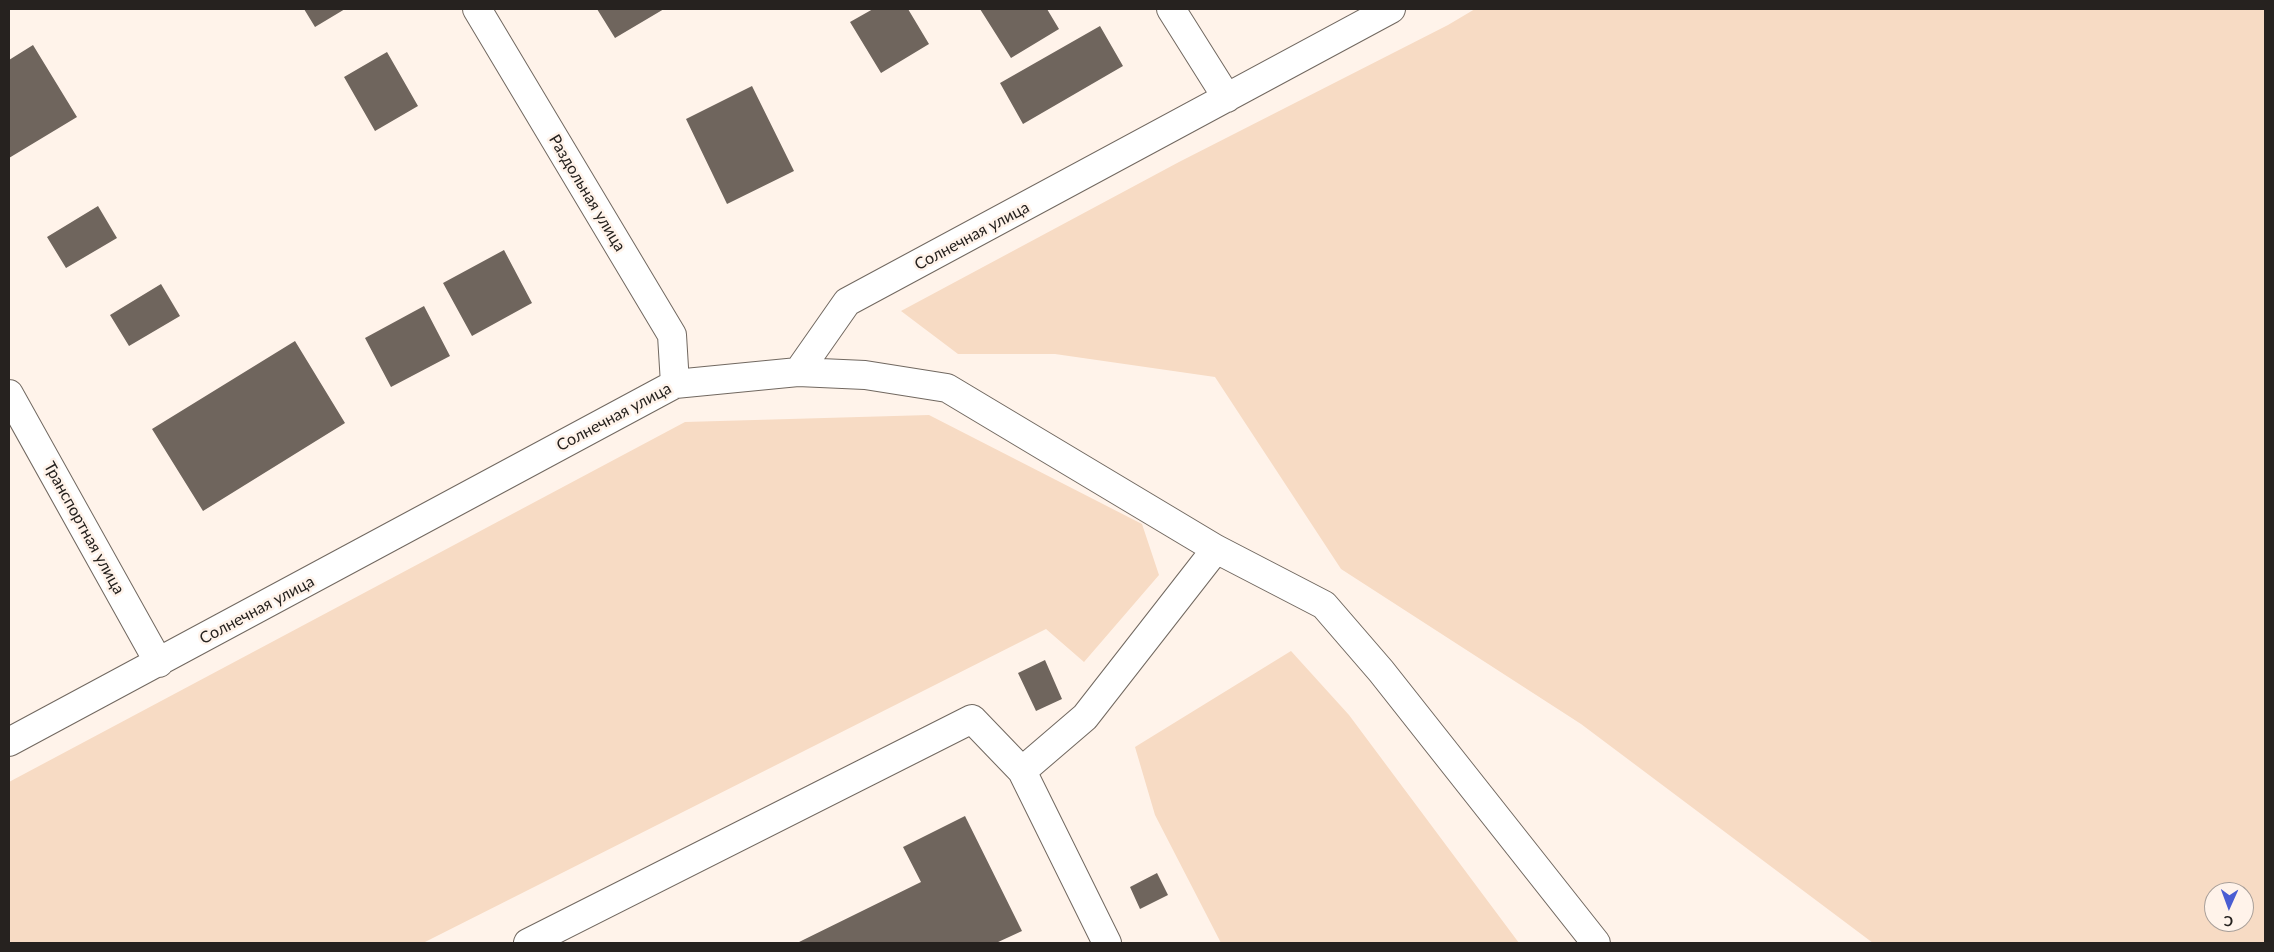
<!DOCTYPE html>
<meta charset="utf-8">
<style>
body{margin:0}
#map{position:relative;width:2274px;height:952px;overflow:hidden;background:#fff3ea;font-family:Lato,sans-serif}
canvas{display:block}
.frame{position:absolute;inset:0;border:10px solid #26221f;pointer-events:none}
.north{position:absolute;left:2204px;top:882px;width:50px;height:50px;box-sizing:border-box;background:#fff3ea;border:1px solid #a89f99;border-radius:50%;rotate:182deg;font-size:14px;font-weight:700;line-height:20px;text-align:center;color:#26221f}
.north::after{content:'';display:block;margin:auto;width:18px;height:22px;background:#4a5dd2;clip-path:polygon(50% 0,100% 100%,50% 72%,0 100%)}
</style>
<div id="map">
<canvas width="2274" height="952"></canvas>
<div class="frame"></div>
<div class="north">С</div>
</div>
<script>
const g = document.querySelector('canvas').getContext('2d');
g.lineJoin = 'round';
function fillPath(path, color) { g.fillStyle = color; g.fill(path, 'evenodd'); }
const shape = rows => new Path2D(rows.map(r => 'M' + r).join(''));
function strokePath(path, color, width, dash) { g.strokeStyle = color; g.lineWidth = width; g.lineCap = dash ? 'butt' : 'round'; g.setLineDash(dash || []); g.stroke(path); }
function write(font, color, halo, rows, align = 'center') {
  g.font = font + ' Lato,sans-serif'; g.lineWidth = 5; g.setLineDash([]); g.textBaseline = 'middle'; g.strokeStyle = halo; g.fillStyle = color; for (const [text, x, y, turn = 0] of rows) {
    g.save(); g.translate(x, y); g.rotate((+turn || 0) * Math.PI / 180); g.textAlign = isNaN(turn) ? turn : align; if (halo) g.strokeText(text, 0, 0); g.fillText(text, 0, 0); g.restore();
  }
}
const green = shape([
 [1475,9,2265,9,2265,943,1873,943,1581,724,1341,569,1215,377,1055,354,958,354,901,311,1179,162,1448,25],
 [2214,892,2244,892,2244,922,2214,922],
 [929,415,1142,524,1159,575,1084,662,1046,629,423,943,11,943,9,939,9,782,685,422],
 [1291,651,1349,715,1519,943,1221,943,1155,815,1135,747]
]);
const building = shape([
 [304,9,345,9,315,27],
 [597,9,664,9,615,38],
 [873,9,908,9,929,44,881,73,850,22],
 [980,9,1047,9,1059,29,1011,58],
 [1100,26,1123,66,1023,124,1000,83],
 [33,45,77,117,9,158,9,60],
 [387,52,418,106,375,131,344,77],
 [752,86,794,171,727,204,686,119],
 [98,206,117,238,66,268,47,237],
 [504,250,532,303,472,336,443,283],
 [161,284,180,316,129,346,110,315],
 [424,306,450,356,391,387,365,338],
 [295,341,345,423,203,511,152,429],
 [1045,660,1062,699,1036,711,1018,673],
 [965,816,1022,931,996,943,797,943,921,882,903,847],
 [1157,873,1168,895,1140,909,1130,887]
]);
const minor = shape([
 [477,9,672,335,675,384],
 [1171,9,1227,98],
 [798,372,847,302,1391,9],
 [9,394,159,663],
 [9,742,675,384,798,372,865,375,947,388,1216,549,1324,605,1381,671,1596,943],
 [1022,771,1085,717,1216,549],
 [528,943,972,719,1022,771,1107,943]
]);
const streetNames = [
 ["Раздольная улица",587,193,59],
 ["Солнечная улица",972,236,-28],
 ["Солнечная улица",614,417,-28],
 ["Транспортная улица",84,528,61],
 ["Солнечная улица",257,610,-28]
];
fillPath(green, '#f7dbc4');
fillPath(building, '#6f655d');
strokePath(minor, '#716860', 30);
strokePath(minor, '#fff', 28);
write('16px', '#26221f', '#fff3ea', streetNames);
</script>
